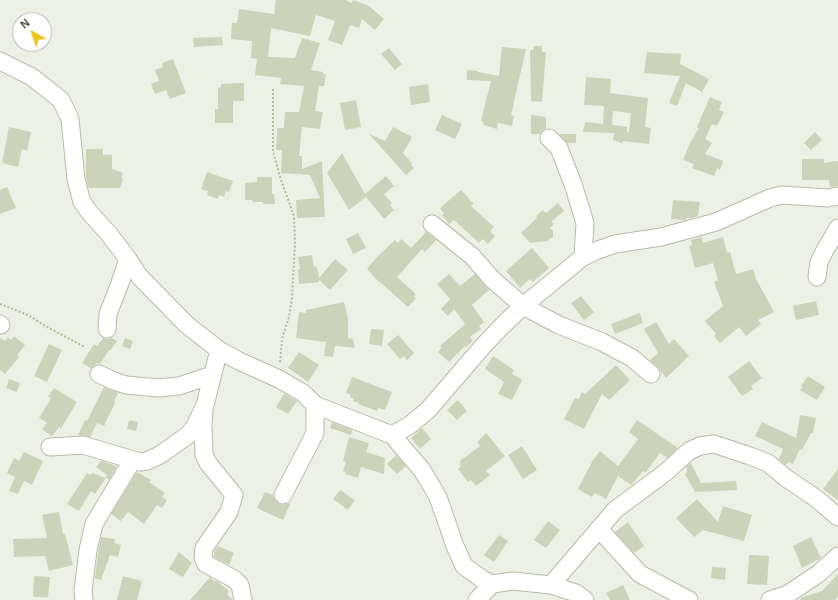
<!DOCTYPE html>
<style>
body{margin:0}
#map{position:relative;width:838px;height:600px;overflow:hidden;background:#edf1e5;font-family:Helvetica,sans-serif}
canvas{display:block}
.north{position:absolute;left:12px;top:12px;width:40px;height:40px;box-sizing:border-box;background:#fff;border:1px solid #b3b4ae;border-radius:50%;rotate:320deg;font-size:11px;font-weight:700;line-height:16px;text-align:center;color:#404335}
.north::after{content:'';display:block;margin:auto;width:14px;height:18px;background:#eec11f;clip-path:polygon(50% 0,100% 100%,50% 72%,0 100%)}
</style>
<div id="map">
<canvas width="838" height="600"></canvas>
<div class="north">N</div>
</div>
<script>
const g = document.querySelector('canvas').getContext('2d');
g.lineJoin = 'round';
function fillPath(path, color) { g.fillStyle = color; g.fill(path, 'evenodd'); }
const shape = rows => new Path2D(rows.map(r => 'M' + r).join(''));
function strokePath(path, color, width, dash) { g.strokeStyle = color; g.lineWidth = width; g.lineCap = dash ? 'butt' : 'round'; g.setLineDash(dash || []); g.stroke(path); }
const building = shape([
 [276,0,345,0,352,3,353,0,369,6,384,19,375,30,362,19,359,28,350,25,342,45,328,40,335,21,316,15,310,36,271,28,268,57,295,58,302,38,320,43,311,70,323,72,323,74,326,74,324,86,319,86,315,111,323,112,320,129,302,127,299,156,302,156,302,169,322,161,325,217,297,218,296,200,320,198,310,175,281,173,282,150,276,150,277,128,284,128,285,112,299,112,304,86,280,84,281,78,255,75,257,59,251,58,252,41,231,39,232,23,237,23,239,9,274,14],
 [222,37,223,45,194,47,193,38],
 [534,46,542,46,542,52,546,52,542,102,531,101,530,50,533,50],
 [502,47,526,49,511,115,514,116,512,126,498,123,497,129,483,125,484,122,481,121,491,81,467,80,467,70,478,71,478,72,499,76],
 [389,48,402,64,395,70,381,54],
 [647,52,681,54,680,64,709,79,702,92,686,83,677,106,669,103,680,76,644,73],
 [173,59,186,93,170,99,166,90,155,94,151,84,159,81,155,70,163,67,162,63],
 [586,77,611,79,610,93,648,98,645,127,651,128,649,144,623,141,622,143,613,140,614,133,583,132,585,122,603,124,604,106,584,105],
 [613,111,631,113,629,132,627,132,627,127,612,125],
 [244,83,244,101,233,101,233,123,215,123,215,109,218,109,218,88,221,87,221,84],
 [428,84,430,102,411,105,409,87],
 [710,97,722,102,719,110,724,112,717,126,712,124,705,139,712,143,705,154,723,161,720,170,717,168,714,176,692,168,694,164,683,160,690,143,699,128,697,127],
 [356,100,361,127,345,130,340,103],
 [442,115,462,124,455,139,435,130],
 [531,115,546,117,546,128,542,131,540,134,531,134],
 [9,127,31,132,27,151,22,149,18,167,2,163],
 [393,127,412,137,403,153,412,163,411,165,414,168,406,175,369,134,385,141],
 [815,132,822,140,811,150,804,143],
 [559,134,576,134,576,143,567,143],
 [86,149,103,149,103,155,112,155,112,169,123,173,121,178,123,178,120,188,88,188,86,177],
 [342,153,365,194,386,176,394,186,384,194,392,203,390,205,394,210,384,219,366,197,349,210,327,173],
 [802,159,824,159,824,163,838,161,838,186,830,187,829,180,802,180],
 [207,172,233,181,229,192,226,191,224,197,219,195,218,199,207,195,208,191,201,189],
 [257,177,272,177,272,194,274,194,275,204,263,204,263,202,253,202,252,200,245,200,245,183,257,182],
 [7,187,16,208,0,214,0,190],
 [461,190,473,203,473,204,471,206,494,227,490,231,495,236,488,244,483,239,479,243,454,220,449,224,442,215,444,214,440,208],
 [673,200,700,202,698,216,692,218,686,218,686,220,684,220,671,219],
 [558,203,564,211,551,222,554,224,550,228,553,231,553,237,547,241,530,243,521,233,537,218,536,216,543,210,546,213],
 [426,232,436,240,425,252,422,249,397,277,416,294,414,296,416,298,408,307,380,282,379,282,367,269,377,257,395,240,398,243,401,239,411,248],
 [358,233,366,248,353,254,346,239],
 [702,237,703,243,723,237,727,253,730,252,736,274,753,269,756,279,774,312,758,320,761,324,746,336,739,327,720,343,714,336,716,334,705,321,723,306,714,282,718,280,713,263,695,268,689,246,692,245,691,240],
 [532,248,549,268,533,282,530,279,520,288,506,271],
 [312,255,314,267,317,266,319,278,335,259,348,270,330,290,319,280,319,282,299,284,298,269,300,269,298,257],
 [449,274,460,286,475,274,489,290,472,305,484,322,479,326,481,329,470,337,473,341,466,347,465,346,449,362,438,352,442,347,440,346,465,324,454,309,448,316,441,309,450,299,437,284],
 [581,296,594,312,584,320,571,303],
 [816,301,819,315,796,320,793,306],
 [344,302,348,318,348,338,353,339,355,348,335,346,333,357,324,356,326,342,296,338,299,312,306,313,306,310],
 [640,313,643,323,615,334,611,324],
 [656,322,669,344,674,339,689,356,666,378,658,367,650,360,658,353,644,329],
 [371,329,384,330,382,346,369,344],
 [398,335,414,353,407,360,404,356,400,359,387,344],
 [14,336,25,345,17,355,19,357,5,374,0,370,0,338,5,341,8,337,11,340],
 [103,338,107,339,112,338,117,341,110,351,109,350,100,364,97,363,91,368,82,363,94,344,97,346],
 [125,338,133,341,130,349,122,346],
 [49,344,62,350,47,382,34,376],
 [299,352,319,365,308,382,288,368],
 [493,356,514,370,512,374,522,380,512,400,498,394,504,382,485,369],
 [749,361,762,378,751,386,753,389,742,396,728,377],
 [616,365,630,380,609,400,602,394,584,429,564,419,575,398,579,399,582,392,585,394],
 [808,376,825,387,817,400,800,390,803,387,801,386],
 [352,377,392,392,385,410,378,408,377,411,358,404,359,403,353,401,354,399,350,397,351,395,346,393],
 [9,379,20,383,17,392,6,388],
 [104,387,118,393,114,402,115,403,104,426,97,423,90,437,78,435,85,420,87,421],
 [54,388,77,402,60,430,60,426,52,436,42,429,47,423,39,418,51,398,48,397],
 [284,394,297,401,288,414,276,407],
 [458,400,467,411,457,420,447,410],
 [800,415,816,418,813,433,811,433,802,450,800,449,793,464,788,462,786,465,779,459,783,449,755,436,762,422,796,438],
 [129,420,138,422,136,431,127,429],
 [637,420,678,448,667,458,660,453,646,472,643,471,631,485,618,476,606,499,595,493,592,497,578,489,593,460,600,451,618,466,638,439,629,432],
 [332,422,352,430,351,435,330,428],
 [422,428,431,439,420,449,411,438],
 [486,433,505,456,486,471,490,475,476,486,471,480,468,482,458,469,461,466,459,464,461,463,460,461,480,446,477,442],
 [349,437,369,443,366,452,385,458,384,474,361,467,358,478,345,474,346,472,343,471,346,462,343,461],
 [522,446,537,470,523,479,508,455],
 [24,452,43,461,32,485,24,481,18,494,9,491,15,477,7,473,14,458,19,461],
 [396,455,406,466,397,474,387,464],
 [101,461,117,466,109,480,106,477,107,475,96,467],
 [691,463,701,483,736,481,737,490,695,492,685,474,687,472,687,466],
 [838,469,838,500,823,489],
 [137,472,151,480,149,482,165,493,162,497,167,500,162,508,157,505,144,524,128,512,121,521,111,514],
 [87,473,90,475,92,473,106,478,95,494,91,491,79,511,67,504],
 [340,490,355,500,348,510,333,499],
 [265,492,273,495,275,501,279,504,283,505,289,503,290,504,283,520,257,508],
 [697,499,718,522,723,506,752,515,744,541,703,530,694,537,676,518],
 [59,512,63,534,65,534,73,565,49,571,45,556,14,557,13,539,47,538,42,515],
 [548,521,560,530,546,548,534,540],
 [628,522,644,546,634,553,615,532],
 [499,535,508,541,494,562,484,555],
 [101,537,115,539,114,543,121,545,118,557,110,555,101,580,95,578,98,552],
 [811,537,821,558,802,568,793,546],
 [218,546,234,553,229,565,214,557,214,552],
 [179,552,192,563,183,577,169,569],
 [749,555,769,556,767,585,747,584],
 [712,567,726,568,725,580,711,578],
 [838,574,838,597,835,600,801,600,800,598,822,591],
 [34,576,50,577,48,597,33,597],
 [123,576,142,581,137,600,117,600],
 [210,577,214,581,217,581,229,591,227,594,233,600,190,600],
 [623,585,630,600,610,600,606,593]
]);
const path = shape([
 [273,89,273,151,281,180,294,216,295,243,292,298,289,317,282,339,280,363],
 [0,304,28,315,47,327,85,347]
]);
const minor = shape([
 [0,61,32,77,61,100,70,119,76,179,79,191,82,202,90,213,109,234,128,259,139,276,187,325,219,350,239,361,279,379,303,393,315,405,392,435,422,470,438,497,455,546,464,566,482,579,492,584,513,581,551,585,576,593,585,600],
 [549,138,559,148,573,184,585,223,583,257],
 [432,224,473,257,492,279,523,306,559,325,602,342,632,358,651,374],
 [817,277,819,262,825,250,838,228],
 [0,324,1,325],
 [107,329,108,314,120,283,128,259],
 [99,374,114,381,126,385,159,388,179,386,212,375],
 [204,411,203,424,204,455,208,463,234,495,229,512,204,548,203,558,206,564,234,579,240,585,243,600],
 [392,435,410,425,428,410,484,345,502,326,523,306,583,257,598,250,615,244,661,237,716,222,770,198,782,195,828,198,838,196],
 [50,447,83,445,140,462,147,461,160,455,188,435,195,426,205,405,219,350],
 [283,495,315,433,315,405],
 [599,529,640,574,689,600],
 [551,585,615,510,666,472,689,451,700,446,714,444,750,456,768,463,786,478,817,499,838,517],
 [84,600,83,591,88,550,94,524,132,461],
 [477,600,492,584],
 [770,600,788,594,818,574,838,556]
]);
fillPath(building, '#cdd2bb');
strokePath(minor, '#b6bca8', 19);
strokePath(path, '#b3bd9a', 2, [2, 2]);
strokePath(minor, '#fff', 17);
</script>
